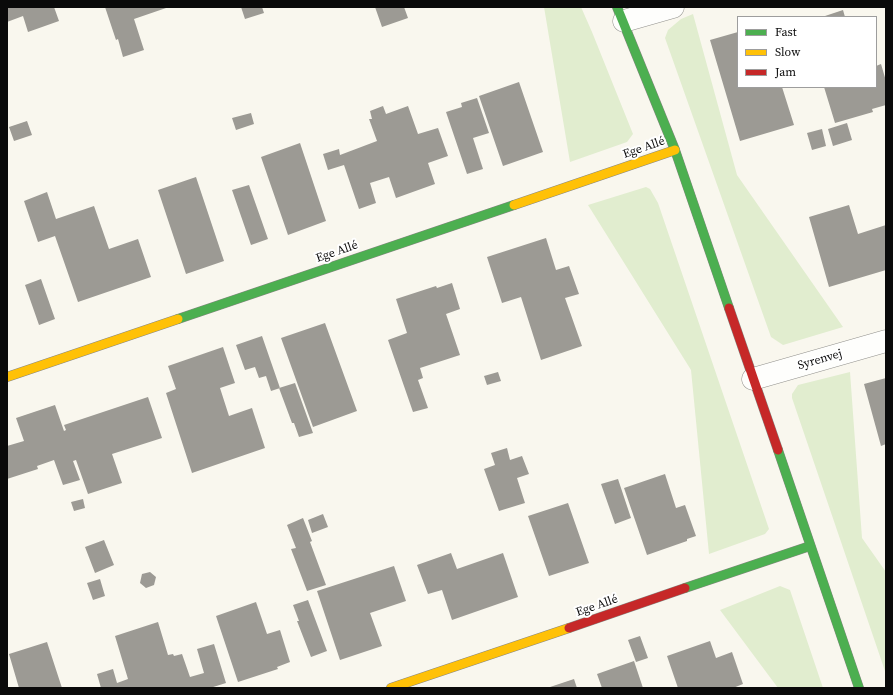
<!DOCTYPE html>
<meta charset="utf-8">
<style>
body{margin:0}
#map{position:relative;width:893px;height:695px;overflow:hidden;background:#f9f7ee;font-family:"Source Serif 4",serif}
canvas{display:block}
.frame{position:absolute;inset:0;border:8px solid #0a0a0a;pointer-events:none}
.legend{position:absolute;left:737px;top:16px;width:140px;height:72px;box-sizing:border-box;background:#fff;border:1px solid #9d9d9d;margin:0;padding:5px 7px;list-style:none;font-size:12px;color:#0a0a0a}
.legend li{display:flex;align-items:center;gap:8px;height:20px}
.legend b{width:20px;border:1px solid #9d9d9d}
</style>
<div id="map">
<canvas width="893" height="695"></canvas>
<div class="frame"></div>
<ul class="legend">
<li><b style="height:5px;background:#4caf50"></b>Fast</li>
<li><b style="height:5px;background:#ffc107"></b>Slow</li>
<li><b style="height:5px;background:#c62828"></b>Jam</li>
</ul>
</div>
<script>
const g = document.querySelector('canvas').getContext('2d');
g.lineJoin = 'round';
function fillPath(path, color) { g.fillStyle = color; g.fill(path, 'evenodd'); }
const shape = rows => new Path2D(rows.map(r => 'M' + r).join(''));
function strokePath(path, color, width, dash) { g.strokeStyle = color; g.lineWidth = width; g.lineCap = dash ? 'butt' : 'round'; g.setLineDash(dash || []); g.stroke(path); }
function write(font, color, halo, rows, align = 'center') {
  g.font = font + ' "Source Serif 4",serif'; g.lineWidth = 4; g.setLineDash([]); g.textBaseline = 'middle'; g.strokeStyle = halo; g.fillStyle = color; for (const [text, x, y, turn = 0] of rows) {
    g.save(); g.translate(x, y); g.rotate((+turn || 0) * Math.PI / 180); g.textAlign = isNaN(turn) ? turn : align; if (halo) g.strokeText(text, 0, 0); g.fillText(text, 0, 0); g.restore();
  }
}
const green = shape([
 [544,7,581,7,592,32,633,134,627,142,570,162],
 [693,14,737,175,843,327,783,345,771,337,665,38,668,30,681,19],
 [646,187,650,189,658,203,769,529,765,534,709,554,691,370,588,205],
 [850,372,862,538,886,572,886,674,792,398,792,394,798,385],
 [780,586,790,590,823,688,778,688,720,610]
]);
const building = shape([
 [7,7,54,7,59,21,28,32,23,16,7,22],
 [105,7,169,7,134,19,144,50,123,57,118,39,116,40],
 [241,7,262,7,264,13,245,19],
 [375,7,404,7,408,18,382,27],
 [843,10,845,17,822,17],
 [738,32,738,87,782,87,794,125,740,141,710,40],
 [881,64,886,81,886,105,872,109,873,112,835,123,824,87,876,87,876,66],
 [519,82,543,152,503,166,479,96],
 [477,98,489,133,473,138,483,169,467,174,446,112,462,107,461,103],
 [383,106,386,114,408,106,418,134,438,128,448,156,428,163,435,184,396,198,389,177,370,183,376,203,359,209,344,165,328,170,323,154,339,149,340,155,377,141,369,119,372,119,370,111],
 [251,113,254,124,236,130,232,118],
 [27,121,32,135,14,141,9,127],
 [847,123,852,140,833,146,828,129],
 [822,129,826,146,812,150,807,133],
 [300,143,326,221,288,235,261,157],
 [196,177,224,261,186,274,158,190],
 [249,185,268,239,251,245,232,190],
 [47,192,56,219,94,206,109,249,138,239,151,277,78,302,55,236,38,242,24,201],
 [849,205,858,234,886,225,886,270,829,287,809,217],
 [546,238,556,270,569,266,579,294,565,298,582,346,541,360,521,297,502,303,487,257],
 [41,279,55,319,39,325,25,285],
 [452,283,460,309,446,314,460,355,420,368,423,378,418,380,428,408,413,412,388,340,407,333,396,299,436,286,437,288],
 [325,323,357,411,313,427,281,338],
 [262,336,280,388,271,391,266,376,259,378,255,367,245,370,236,345],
 [223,347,235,383,220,388,229,416,252,408,265,448,192,473,166,393,176,389,168,366],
 [498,372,501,381,487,385,484,376],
 [886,378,886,444,881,446,864,384],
 [295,383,313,433,299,437,294,423,292,423,279,388],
 [148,397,162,438,112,454,122,483,88,494,76,460,73,461,80,480,63,485,54,460,37,466,38,469,7,479,7,446,24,441,16,418,55,405,64,431,66,430,64,425],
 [507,448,510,460,522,456,529,474,517,478,525,503,499,511,484,469,495,465,491,453],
 [665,474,676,508,685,505,696,536,687,539,687,541,647,555,624,488],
 [618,479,631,518,615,524,601,484],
 [83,499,85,508,74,511,71,502],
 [568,503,589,563,549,576,528,516],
 [323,514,328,527,312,533,308,520],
 [303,518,312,541,310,542,326,585,307,591,291,549,296,548,287,525],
 [104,540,114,565,95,573,85,547],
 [451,553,457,569,503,553,518,597,452,620,442,590,428,594,417,565],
 [394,566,406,601,370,613,382,646,340,660,317,591],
 [150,572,156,577,154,585,146,588,140,583,142,574],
 [100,579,105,596,93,600,87,583],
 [308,600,327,651,311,657,297,621,299,621,293,605],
 [256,602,267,634,280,630,290,662,277,667,278,669,238,682,216,616],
 [158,622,168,655,173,654,174,656,182,654,190,677,204,673,197,649,214,644,226,683,210,688,101,688,97,674,113,669,117,683,128,679,115,636],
 [640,636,648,658,636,662,628,640],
 [710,641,716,658,732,652,743,684,733,688,678,688,667,656],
 [47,642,62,688,19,688,9,654],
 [634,661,643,688,602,688,597,674],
 [574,679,577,688,547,688]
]);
const street = shape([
 [624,21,673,7],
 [753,379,886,341]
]);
const fast = shape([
 [617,7,675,150,729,308],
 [178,319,514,205],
 [778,450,859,688],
 [685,588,810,546]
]);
const slow = shape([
 [514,205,675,150],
 [7,377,178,319],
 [391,688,569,628]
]);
const jam = shape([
 [729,308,778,450],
 [569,628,685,588]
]);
const streetNames = [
 ["Ege Allé",644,148,-19],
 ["Ege Allé",337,252,-19],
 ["Syrenvej",820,360,-16],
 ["Ege Allé",597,606,-19]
];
fillPath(green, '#e1edcf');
fillPath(building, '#9c9a94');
strokePath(street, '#92918d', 23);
strokePath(fast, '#888783', 10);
strokePath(slow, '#888783', 10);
strokePath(jam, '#888783', 10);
strokePath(street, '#fefefc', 22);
strokePath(fast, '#4caf50', 9);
strokePath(slow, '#ffc107', 9);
strokePath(jam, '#c62828', 9);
write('12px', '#0a0a0a', '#fff', streetNames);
</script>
